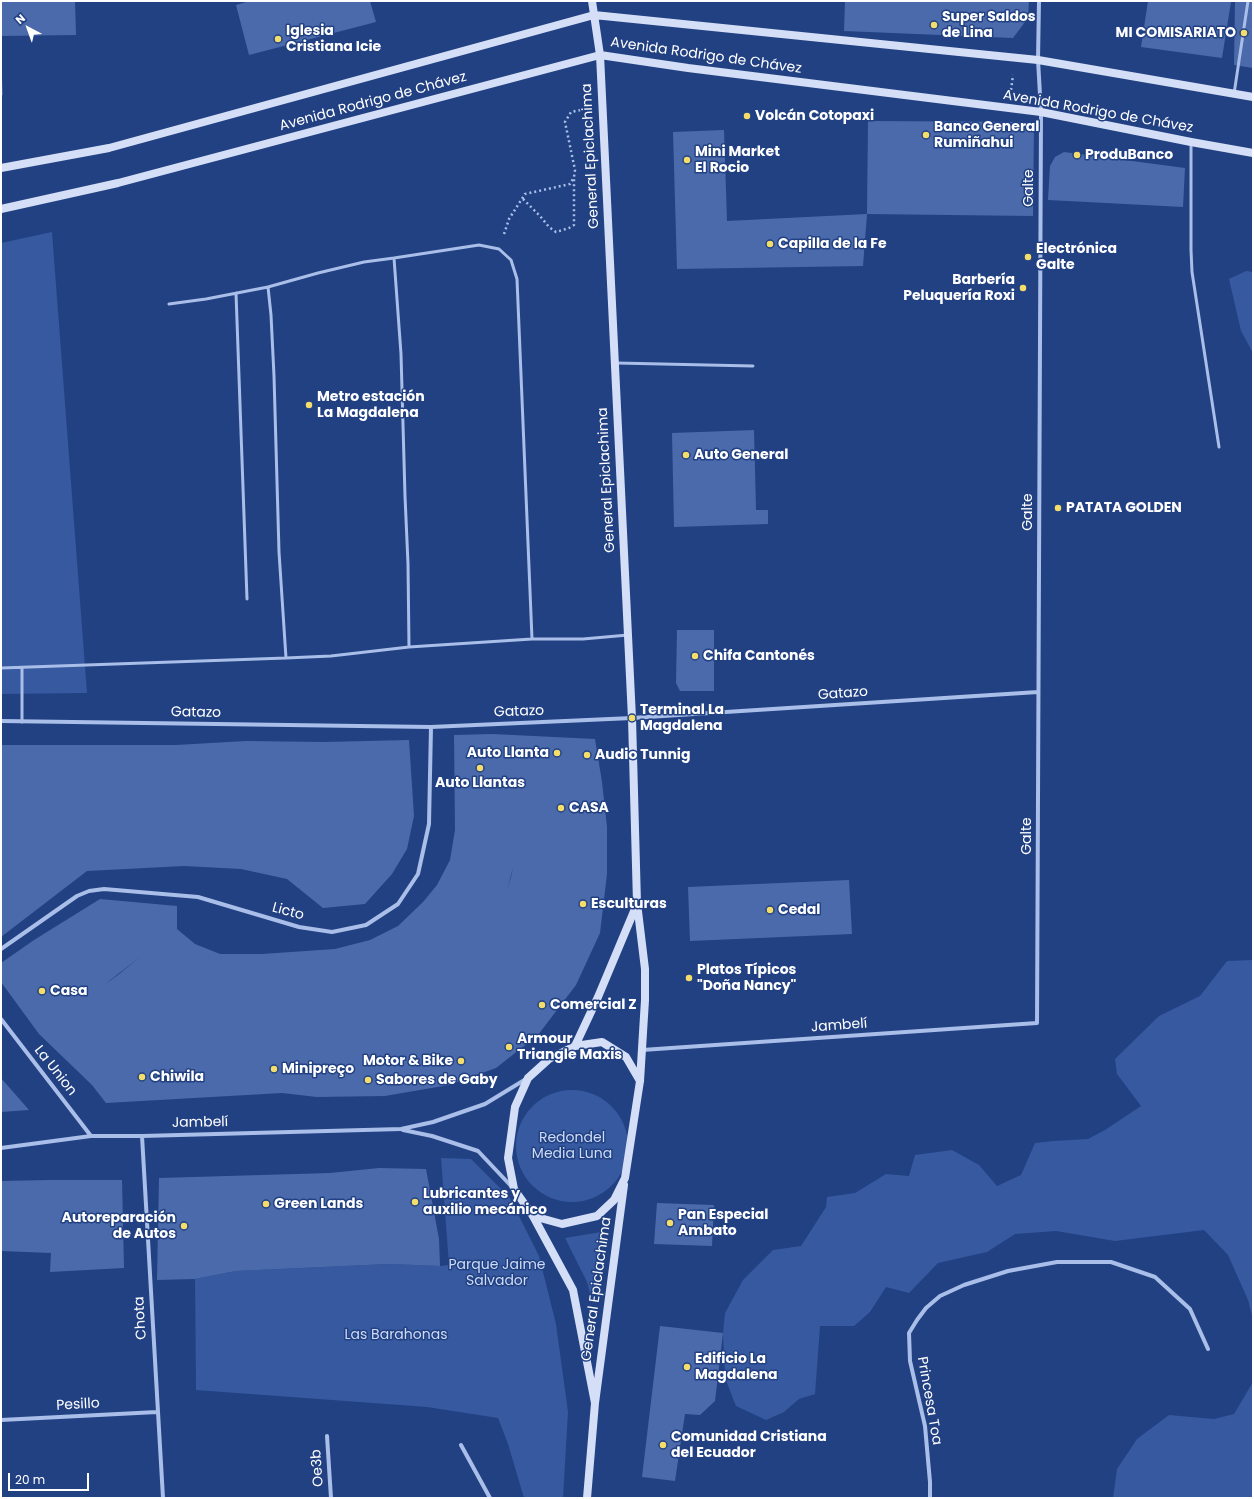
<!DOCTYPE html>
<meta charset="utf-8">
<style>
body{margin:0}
#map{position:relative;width:1254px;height:1499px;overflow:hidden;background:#224183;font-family:Poppins,sans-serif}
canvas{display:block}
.frame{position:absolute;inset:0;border:2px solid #fff;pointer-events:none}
.north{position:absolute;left:8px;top:8px;width:40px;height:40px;-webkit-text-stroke:3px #224183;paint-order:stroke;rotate:319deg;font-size:11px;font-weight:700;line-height:16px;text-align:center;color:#fff}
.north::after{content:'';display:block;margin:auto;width:14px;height:18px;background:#fff;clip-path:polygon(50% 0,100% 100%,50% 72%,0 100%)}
.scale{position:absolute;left:8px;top:1473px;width:81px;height:18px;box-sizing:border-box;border:2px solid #fff;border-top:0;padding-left:5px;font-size:12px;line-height:14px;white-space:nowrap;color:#fff;-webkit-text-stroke:3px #224183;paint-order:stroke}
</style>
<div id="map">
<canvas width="1254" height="1499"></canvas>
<div class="frame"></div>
<div class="north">N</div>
<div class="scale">20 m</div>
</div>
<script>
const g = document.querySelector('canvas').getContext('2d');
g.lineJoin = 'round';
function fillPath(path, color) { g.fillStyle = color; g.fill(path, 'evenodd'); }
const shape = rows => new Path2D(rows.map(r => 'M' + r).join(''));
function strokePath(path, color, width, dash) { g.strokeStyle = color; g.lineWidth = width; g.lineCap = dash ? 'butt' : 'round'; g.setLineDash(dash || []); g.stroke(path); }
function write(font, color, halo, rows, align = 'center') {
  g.font = font + ' Poppins,sans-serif'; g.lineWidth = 3; g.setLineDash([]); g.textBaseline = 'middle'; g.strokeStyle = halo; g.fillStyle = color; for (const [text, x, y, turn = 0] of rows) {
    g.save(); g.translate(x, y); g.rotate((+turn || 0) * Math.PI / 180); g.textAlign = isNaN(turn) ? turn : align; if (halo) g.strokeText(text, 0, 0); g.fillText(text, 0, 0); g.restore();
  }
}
const green = shape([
 [52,232,87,693,1,694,1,243],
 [1246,271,1253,272,1253,353,1241,331,1229,279],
 [1253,960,1253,1319,1248,1300,1228,1255,1204,1230,1115,1241,1056,1231,1015,1234,987,1252,938,1263,909,1293,886,1287,870,1312,854,1326,820,1326,815,1394,799,1399,784,1412,766,1420,736,1406,725,1378,723,1333,725,1313,743,1280,773,1250,801,1246,826,1207,827,1197,855,1193,886,1174,909,1176,915,1155,952,1150,979,1165,997,1186,1021,1175,1035,1143,1053,1141,1088,1139,1105,1130,1141,1106,1117,1074,1115,1059,1159,1016,1200,996,1227,961],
 '516 1146a56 56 0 1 1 112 0a56 56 0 1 1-112 0Z',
 [441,1158,471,1159,510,1198,539,1256,556,1324,568,1412,563,1498,524,1498,508,1444,498,1418,427,1407,196,1390,195,1279,236,1271,389,1264,440,1266,449,1265],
 [601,1232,593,1304,587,1282,565,1238],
 [1253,1382,1253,1498,1113,1498,1117,1469,1137,1439,1169,1415,1214,1419,1234,1414]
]);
const building = shape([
 [1,1,75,1,76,35,1,36],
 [250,1,370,1,376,22,249,55,236,5],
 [845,1,1029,1,1028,18,1013,38,844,31],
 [1148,1,1231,2,1222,58,1141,47],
 [1235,1,1253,1,1253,68,1234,65],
 [1,78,2,78,3,95,1,95],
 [868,121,1034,122,1033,216,867,214],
 [724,130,727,221,867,214,863,266,677,269,673,132],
 [1064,152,1185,168,1183,207,1048,200,1050,166,1055,157],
 [754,430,756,510,768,510,768,524,674,527,672,433],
 [677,630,714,630,714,691,680,691,676,683],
 [492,734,595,739,602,782,607,827,607,874,600,933,576,985,538,1035,496,1068,449,1085,385,1096,317,1097,282,1093,106,1103,92,1085,39,1034,1,982,1,963,34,940,100,899,177,906,177,929,195,944,220,954,262,954,335,949,370,940,398,926,423,902,437,885,450,860,455,830,454,735],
 [513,867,511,877,507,891],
 [140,957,118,975,104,985],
 [409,740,414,816,407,849,392,874,365,904,323,908,287,879,241,869,184,866,87,871,1,937,1,745,176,745,246,741,324,742],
 [849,880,852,934,690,941,688,887],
 [1,1078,29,1110,1,1112],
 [379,1168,426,1169,439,1239,440,1266,389,1264,236,1271,195,1279,157,1280,159,1178,330,1173],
 [50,1180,122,1180,124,1268,50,1272,51,1253,1,1251,1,1181],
 [657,1203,714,1205,712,1246,654,1244],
 [660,1326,723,1333,715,1401,700,1415,685,1414,675,1481,642,1477]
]);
const path = shape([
 [1011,90,1013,75],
 [523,199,540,216,549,227,556,232,569,228,574,225,574,178],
 [504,234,509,219,525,194,570,184,574,177,575,170,565,122,571,112,585,109]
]);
const lane = shape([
 [1234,94,1248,1],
 [1191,144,1191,250,1192,272,1219,447],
 [394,258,479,245,499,249,511,260,517,279,532,639,583,639,628,635],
 [268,287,318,273,364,262,394,258,401,354,405,496,408,564,409,647,331,656,286,658],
 [236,293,247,599],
 [616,363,753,366],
 [409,647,532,639],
 [1,668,286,658,279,552,274,376,271,315,268,287,206,299,169,304],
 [22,668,22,722]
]);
const street = shape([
 [1,721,431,727,632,718,1038,692],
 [1,949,77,896,89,891,104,889,198,897,299,927,332,932,366,925,398,904,418,874,429,824,431,727],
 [1,1019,91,1136],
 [642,1050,1037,1023,1041,112,1038,60,1039,1],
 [403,1130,432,1136,478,1151,512,1187],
 [142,1136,163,1498],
 [1,1148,91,1136,142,1136,401,1129,433,1122,485,1104,526,1079],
 [1,1420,157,1412],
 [327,1436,331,1498],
 [461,1445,490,1498],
 [930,1498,930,1482,925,1426,910,1361,909,1333,917,1320,926,1308,940,1296,964,1285,1008,1271,1057,1262,1111,1262,1155,1277,1190,1309,1208,1349]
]);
const secondary = shape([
 [1,168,109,148,594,15,1038,60,1253,97],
 [1,209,118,183,600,55,688,68,1041,112,1191,142,1253,153],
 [575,1046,598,997,637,904],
 [533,1216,562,1224,597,1216,614,1200,625,1178,640,1081,645,1000,645,969,637,903,632,718,600,55,592,1],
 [595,1403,573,1290,533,1216,514,1189,508,1158,515,1107,528,1078,549,1059,575,1046,602,1042,626,1057,640,1081],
 [587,1498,595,1403,624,1185]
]);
const markers = [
 [934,25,4,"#f4dd6b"],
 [1244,33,4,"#f4dd6b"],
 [278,39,4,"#f4dd6b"],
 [747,116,4,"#f4dd6b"],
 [926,135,4,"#f4dd6b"],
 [1077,155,4,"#f4dd6b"],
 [687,160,4,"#f4dd6b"],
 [770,244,4,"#f4dd6b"],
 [1028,257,4,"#f4dd6b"],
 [1023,288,4,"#f4dd6b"],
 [309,405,4,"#f4dd6b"],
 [686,455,4,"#f4dd6b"],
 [1058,508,4,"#f4dd6b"],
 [695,656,4,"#f4dd6b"],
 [632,718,4,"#f4dd6b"],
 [557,753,4,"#f4dd6b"],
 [587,755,4,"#f4dd6b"],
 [480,768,4,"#f4dd6b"],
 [561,808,4,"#f4dd6b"],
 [583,904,4,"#f4dd6b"],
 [770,910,4,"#f4dd6b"],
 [689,978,4,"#f4dd6b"],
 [42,991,4,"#f4dd6b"],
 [542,1005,4,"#f4dd6b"],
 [509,1047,4,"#f4dd6b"],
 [461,1061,4,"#f4dd6b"],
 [274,1069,4,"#f4dd6b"],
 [142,1077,4,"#f4dd6b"],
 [368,1080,4,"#f4dd6b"],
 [415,1202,4,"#f4dd6b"],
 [266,1204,4,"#f4dd6b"],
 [670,1223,4,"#f4dd6b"],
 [184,1226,4,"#f4dd6b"],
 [687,1367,4,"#f4dd6b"],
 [663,1445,4,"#f4dd6b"]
];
const poiNames = [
 ["Super Saldos",942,17],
 ["de Lina",942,33],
 ["Iglesia",286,31],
 ["Cristiana Icie",286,47],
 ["MI COMISARIATO",1236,33,"right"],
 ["Volcán Cotopaxi",755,116],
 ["Banco General",934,127],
 ["Rumiñahui",934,143],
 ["Mini Market",695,152],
 ["El Rocio",695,168],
 ["ProduBanco",1085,155],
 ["Capilla de la Fe",778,244],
 ["Electrónica",1036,249],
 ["Galte",1036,265],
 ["Barbería",1015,280,"right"],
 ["Peluquería Roxi",1015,296,"right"],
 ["Metro estación",317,397],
 ["La Magdalena",317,413],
 ["Auto General",694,455],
 ["PATATA GOLDEN",1066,508],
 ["Chifa Cantonés",703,656],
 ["Terminal La",640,710],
 ["Magdalena",640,726],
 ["Auto Llanta",549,753,"right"],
 ["Audio Tunnig",595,755],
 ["Auto Llantas",480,783,"center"],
 ["CASA",569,808],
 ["Esculturas",591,904],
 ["Cedal",778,910],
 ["Platos Típicos",697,970],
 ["\"Doña Nancy\"",697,986],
 ["Casa",50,991],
 ["Comercial Z",550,1005],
 ["Armour",517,1039],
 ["Triangle Maxis",517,1055],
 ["Motor & Bike",453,1061,"right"],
 ["Minipreço",282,1069],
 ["Chiwila",150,1077],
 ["Sabores de Gaby",376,1080],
 ["Lubricantes y",423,1194],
 ["auxilio mecánico",423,1210],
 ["Green Lands",274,1204],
 ["Pan Especial",678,1215],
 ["Ambato",678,1231],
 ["Autoreparación",176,1218,"right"],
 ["de Autos",176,1234,"right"],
 ["Edificio La",695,1359],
 ["Magdalena",695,1375],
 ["Comunidad Cristiana",671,1437],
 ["del Ecuador",671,1453]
];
const streetNames = [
 ["Avenida Rodrigo de Chávez",706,56,8],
 ["Avenida Rodrigo de Chávez",373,102,-15],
 ["Avenida Rodrigo de Chávez",1098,112,10],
 ["General Epiclachima",591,156,-93],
 ["Galte",1029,188,-90],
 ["General Epiclachima",607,480,-93],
 ["Galte",1028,512,-90],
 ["Gatazo",843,694,-4],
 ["Gatazo",519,712,-2],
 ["Gatazo",196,713,1],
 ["Galte",1027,836,-90],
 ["Licto",288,912,15],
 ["Jambelí",839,1026,-4],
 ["La Union",55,1071,52],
 ["Jambelí",200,1123,-1],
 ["General Epiclachima",597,1289,-82],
 ["Chota",141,1318,-93],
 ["Princesa Toa",929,1401,80],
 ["Pesillo",78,1405,-3],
 ["Oe3b",318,1468,-94]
];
const parkNames = [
 ["Redondel",572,1138],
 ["Media Luna",572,1154],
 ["Parque Jaime",497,1265],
 ["Salvador",497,1281],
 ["Las Barahonas",396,1335]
];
fillPath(green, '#3659a0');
fillPath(building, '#4b6aab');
strokePath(path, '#a9bee8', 2.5, [2, 3]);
strokePath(lane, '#a9bee8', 3);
strokePath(street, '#a9bee8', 4);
strokePath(secondary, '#d4dff7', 8);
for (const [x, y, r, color] of markers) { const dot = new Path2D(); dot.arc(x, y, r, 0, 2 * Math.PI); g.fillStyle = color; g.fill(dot); strokePath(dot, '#224183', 1.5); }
write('bold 14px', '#fff', '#224183', poiNames, 'left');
write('14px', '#fff', '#224183', streetNames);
write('14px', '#cddbf6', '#224183', parkNames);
</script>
